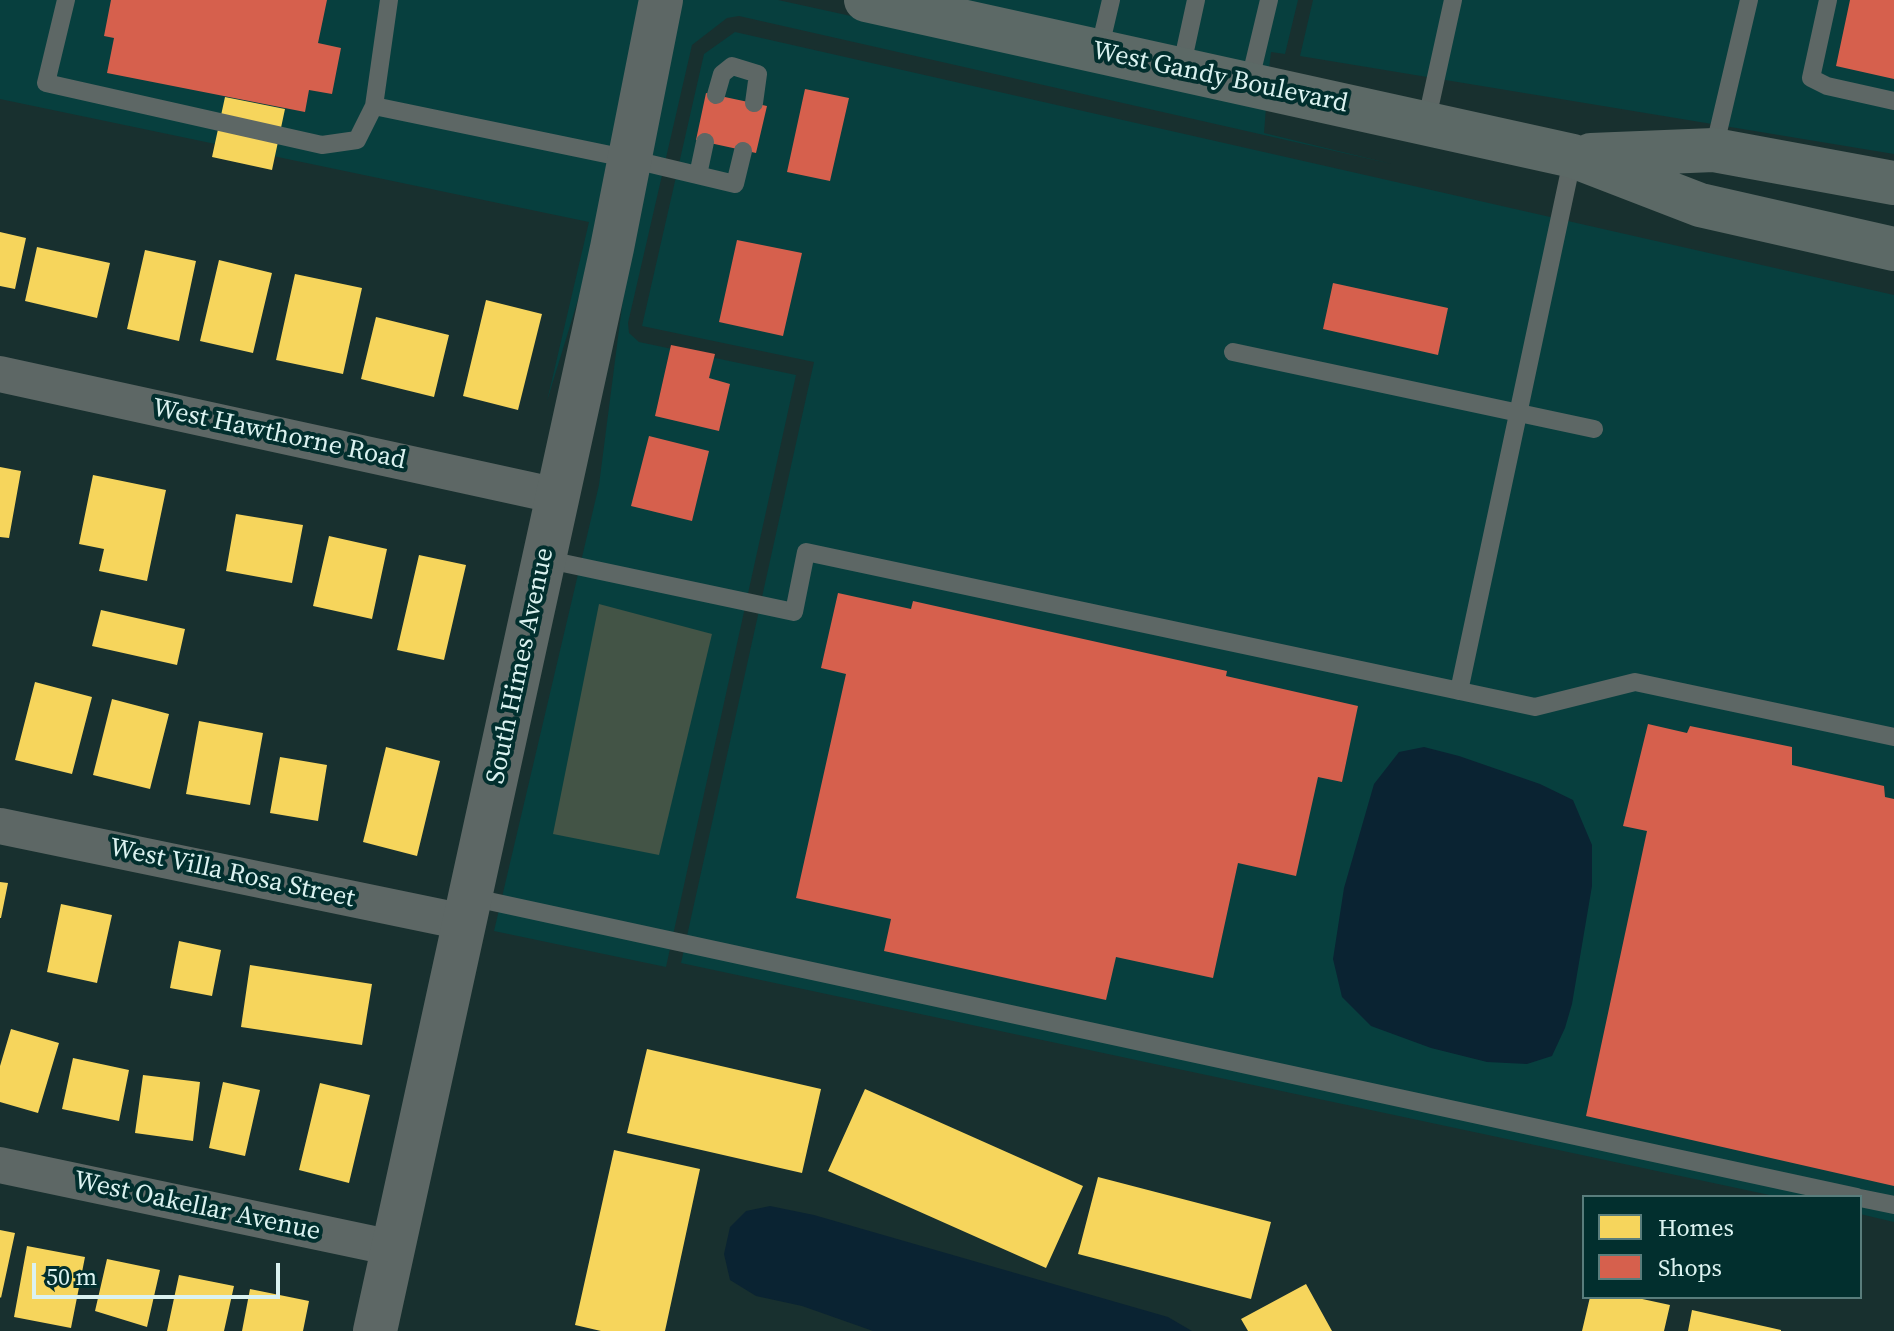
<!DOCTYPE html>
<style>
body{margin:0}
#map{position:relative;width:1894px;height:1331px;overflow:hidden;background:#18302f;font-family:"Source Serif 4",serif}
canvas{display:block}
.legend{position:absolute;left:1582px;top:1195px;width:280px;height:104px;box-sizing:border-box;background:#022f2e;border:2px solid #597d7c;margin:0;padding:10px 14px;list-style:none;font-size:24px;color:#dbf2f0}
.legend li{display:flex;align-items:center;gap:16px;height:40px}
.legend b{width:40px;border:2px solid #597d7c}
.scale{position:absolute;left:32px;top:1263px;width:248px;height:36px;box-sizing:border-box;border:4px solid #dbf2f0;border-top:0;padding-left:10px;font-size:24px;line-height:28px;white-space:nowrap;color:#dbf2f0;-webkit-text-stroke:6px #022f2e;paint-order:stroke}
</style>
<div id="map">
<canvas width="1894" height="1331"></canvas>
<ul class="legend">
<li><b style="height:22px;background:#f6d55c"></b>Homes</li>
<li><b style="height:22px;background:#d6604d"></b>Shops</li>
</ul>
<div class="scale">50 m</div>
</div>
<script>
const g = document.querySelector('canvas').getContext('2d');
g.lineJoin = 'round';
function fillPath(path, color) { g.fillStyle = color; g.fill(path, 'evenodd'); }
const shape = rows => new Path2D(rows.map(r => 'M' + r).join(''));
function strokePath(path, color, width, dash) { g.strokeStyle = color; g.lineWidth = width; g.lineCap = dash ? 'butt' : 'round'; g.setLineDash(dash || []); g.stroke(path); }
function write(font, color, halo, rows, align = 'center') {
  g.font = font + ' "Source Serif 4",serif'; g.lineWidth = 8; g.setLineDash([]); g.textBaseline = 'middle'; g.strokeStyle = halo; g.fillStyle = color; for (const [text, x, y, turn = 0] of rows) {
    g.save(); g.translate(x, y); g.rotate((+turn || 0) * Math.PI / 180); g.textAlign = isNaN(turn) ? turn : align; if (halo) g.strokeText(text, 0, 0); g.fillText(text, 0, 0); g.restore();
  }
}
const built = shape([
 [0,0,644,0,595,244,547,401,589,222,0,99],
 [679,0,778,0,1266,107,1264,133,1392,164,739,16,727,18,692,45,628,323,629,333,639,342,796,375,666,967,494,931,599,485,629,252],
 [956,0,1298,0,1285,54,1271,52,1269,69],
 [1313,0,1894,0,1894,154,1300,56],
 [735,32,1894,295,1894,1222,1860,1214,1860,1197,1779,1197,681,963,814,362,642,326,704,54]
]);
const green = shape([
 [599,604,712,634,659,855,553,834]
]);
const water = shape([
 [1424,747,1459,756,1540,784,1573,800,1592,845,1592,886,1572,1004,1565,1028,1552,1056,1527,1064,1487,1062,1431,1048,1371,1026,1342,997,1333,959,1344,888,1374,784,1399,752],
 [770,1206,814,1215,1168,1317,1192,1331,873,1331,802,1306,756,1296,730,1280,724,1254,730,1227,746,1211]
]);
const homes = shape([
 [225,97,285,109,272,170,212,157],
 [0,232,26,238,15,289,0,286],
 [37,247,110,263,97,318,25,301],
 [145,250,196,261,179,341,127,329],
 [219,260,272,273,253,353,200,341],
 [295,274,362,288,343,374,276,360],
 [486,300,542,314,518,410,463,396],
 [376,317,449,335,434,397,361,379],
 [0,467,21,471,9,538,0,537],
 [93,475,166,490,147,581,99,571,104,549,79,544],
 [236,514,303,525,292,583,226,571],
 [329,536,387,549,372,619,313,606],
 [419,555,466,565,444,660,397,650],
 [101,610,185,629,177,665,92,646],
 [35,682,92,697,72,774,15,760],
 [112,699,169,714,150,789,93,775],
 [199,721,263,733,250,805,186,794],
 [386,747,440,761,417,856,363,842],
 [280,757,327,765,318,821,270,813],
 [0,882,8,883,1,918,0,918],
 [61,904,112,915,97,983,47,972],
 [179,941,221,950,212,996,170,988],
 [250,965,372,984,362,1045,241,1027],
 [11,1029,59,1043,38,1113,0,1102,0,1066],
 [647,1049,821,1089,802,1173,627,1133],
 [73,1058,129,1070,119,1121,62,1109],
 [143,1075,200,1082,193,1141,135,1133],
 [223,1082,260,1090,245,1156,209,1148],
 [320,1083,370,1095,349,1183,299,1170],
 [865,1089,1083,1186,1046,1268,828,1171],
 [614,1150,700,1169,665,1331,601,1331,575,1325],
 [1098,1177,1271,1222,1251,1299,1078,1254],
 [0,1230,15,1233,1,1298,0,1297],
 [27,1246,85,1257,71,1328,14,1317],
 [107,1259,160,1270,147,1327,95,1311],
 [179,1275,234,1286,224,1331,167,1331],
 [1306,1284,1332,1331,1248,1331,1241,1319],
 [250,1289,309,1301,303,1331,242,1331],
 [1590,1297,1633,1297,1670,1305,1664,1331,1582,1331],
 [1692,1310,1781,1330,1781,1331,1688,1331]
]);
const shops = shape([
 [111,0,327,0,318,43,341,48,332,94,309,90,305,112,107,73,114,38,104,36],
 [1850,0,1894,0,1894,79,1836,66],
 [805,89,849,98,830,181,787,172],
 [706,93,767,106,756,153,696,140],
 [737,240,802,253,783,336,719,322],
 [1333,283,1448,308,1438,355,1323,329],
 [671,345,715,354,709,378,730,384,719,431,655,416],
 [649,436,709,451,692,521,631,506],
 [838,593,911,609,913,601,1227,671,1226,676,1358,706,1342,782,1318,777,1296,876,1238,863,1213,978,1116,957,1106,1000,884,951,891,919,796,898,846,674,821,668],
 [1648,724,1687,733,1690,726,1792,747,1792,765,1884,786,1885,797,1894,799,1894,1186,1586,1116,1647,831,1623,826]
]);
const service = shape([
 [66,0,46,83,322,145,357,140,374,106],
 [389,0,374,106,630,159,735,184,743,151],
 [1828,0,1811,78,1827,86,1894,101],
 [1099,51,1111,0],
 [1181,69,1196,0],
 [1249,84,1269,0],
 [716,95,722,74,732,66,758,74,754,103],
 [1426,123,1453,0],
 [1714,149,1749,0],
 [698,175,705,142],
 [1233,352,1594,429],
 [544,559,794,612,806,552,1535,707,1635,682,1894,737],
 [1459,691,1573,156],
 [470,897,1857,1197],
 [1860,1198,1894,1205]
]);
const minor = shape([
 [0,374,558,496],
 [0,826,464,922],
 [0,1165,393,1248]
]);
const tertiary = shape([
 [375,1331,612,248,661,0]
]);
const secondary = shape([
 [866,0,1573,156,1700,205,1894,249],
 [1591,155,1714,150,1894,183]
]);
const streetNames = [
 ["West Gandy Boulevard",1220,78,12],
 ["West Hawthorne Road",279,435,12],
 ["South Himes Avenue",521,666,-78],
 ["West Villa Rosa Street",232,874,12],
 ["West Oakellar Avenue",197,1207,12]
];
fillPath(built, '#073f3e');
fillPath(green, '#435446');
fillPath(water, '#0a2332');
fillPath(homes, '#f6d55c');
fillPath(shops, '#d6604d');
strokePath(service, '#5d6765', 18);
strokePath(minor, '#5d6765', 36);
strokePath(tertiary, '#5d6765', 44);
strokePath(secondary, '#5c6966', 44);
write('26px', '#dbf2f0', '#022f2e', streetNames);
</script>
